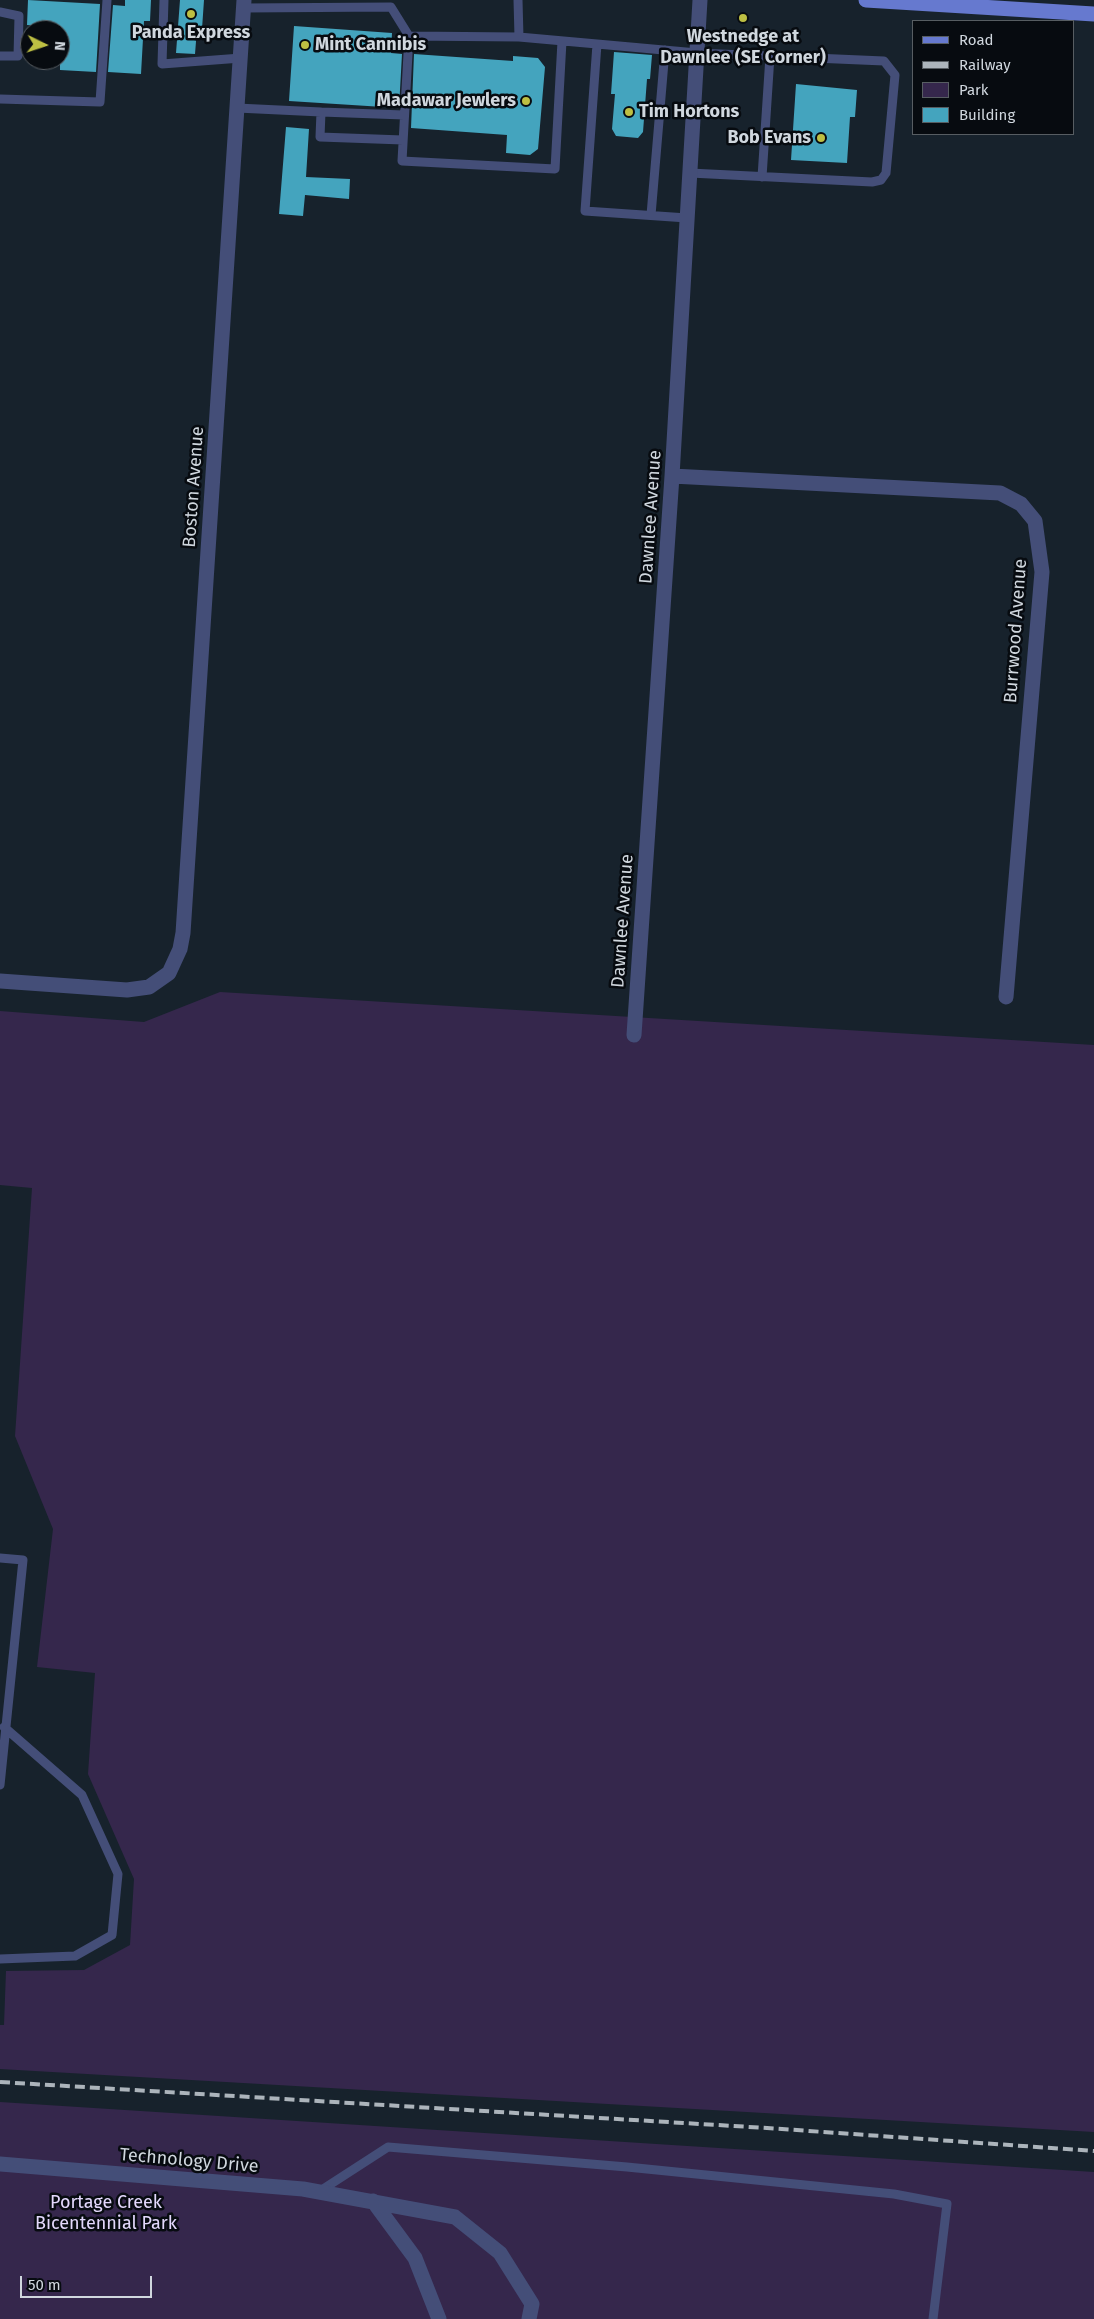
<!DOCTYPE html>
<style>
body{margin:0}
#map{position:relative;width:1094px;height:2319px;overflow:hidden;background:#17222c;font-family:"Fira Sans",sans-serif}
canvas{display:block}
.legend{position:absolute;left:912px;top:20px;width:162px;height:115px;box-sizing:border-box;background:#070b10;border:1px solid #575d62;margin:0;padding:6px 9px;list-style:none;font-size:15px;color:#d0d7de}
.legend li{display:flex;align-items:center;gap:10px;height:25px}
.legend b{width:25px;border:1px solid #575d62}
.north{position:absolute;left:20px;top:20px;width:50px;height:50px;box-sizing:border-box;background:#070b10;border:1px solid #575d62;border-radius:50%;rotate:94deg;font-size:14px;font-weight:700;line-height:20px;text-align:center;color:#d0d7de}
.north::after{content:'';display:block;margin:auto;width:18px;height:22px;background:#bdbf43;clip-path:polygon(50% 0,100% 100%,50% 72%,0 100%)}
.scale{position:absolute;left:20px;top:2276px;width:132px;height:22px;box-sizing:border-box;border:2px solid #d0d7de;border-top:0;padding-left:6px;font-size:15px;line-height:18px;white-space:nowrap;color:#d0d7de;-webkit-text-stroke:4px #070b10;paint-order:stroke}
</style>
<div id="map">
<canvas width="1094" height="2319"></canvas>
<ul class="legend">
<li><b style="height:6px;background:#6679cf"></b>Road</li>
<li><b style="height:6px;background:#acb4bb"></b>Railway</li>
<li><b style="height:14px;background:#35274c"></b>Park</li>
<li><b style="height:14px;background:#44a4be"></b>Building</li>
</ul>
<div class="north">N</div>
<div class="scale">50 m</div>
</div>
<script>
const g = document.querySelector('canvas').getContext('2d');
g.lineJoin = 'round';
function fillPath(path, color) { g.fillStyle = color; g.fill(path, 'evenodd'); }
const shape = rows => new Path2D(rows.map(r => 'M' + r).join(''));
function strokePath(path, color, width, dash) { g.strokeStyle = color; g.lineWidth = width; g.lineCap = dash ? 'butt' : 'round'; g.setLineDash(dash || []); g.stroke(path); }
function write(font, color, halo, rows, align = 'center') {
  g.font = font + ' "Fira Sans",sans-serif'; g.lineWidth = 5; g.setLineDash([]); g.textBaseline = 'middle'; g.strokeStyle = halo; g.fillStyle = color; for (const [text, x, y, turn = 0] of rows) {
    g.save(); g.translate(x, y); g.rotate((+turn || 0) * Math.PI / 180); g.textAlign = isNaN(turn) ? turn : align; if (halo) g.strokeText(text, 0, 0); g.fillText(text, 0, 0); g.restore();
  }
}
const green = shape([
 [220,992,1094,1045,1094,2132,0,2069,0,2025,4,2025,6,1971,84,1970,130,1945,134,1879,88,1774,95,1673,37,1667,53,1529,15,1436,32,1188,0,1185,0,1011,144,1022],
 [0,2102,1094,2172,1094,2319,0,2319]
]);
const building = shape([
 [28,0,100,4,96,72,60,70,60,30,57,30,57,27,27,25],
 [125,0,151,0,150,21,144,21,141,74,108,72,113,5,125,6],
 [180,0,204,0,202,29,197,29,195,54,176,53],
 [294,26,392,33,391,53,402,54,399,108,289,101],
 [614,52,652,55,650,79,647,79,643,132,638,138,616,136,612,129,615,94,611,94],
 [414,54,513,61,513,56,538,58,545,67,538,149,530,155,506,153,507,135,411,128],
 [796,84,857,90,855,117,850,117,847,163,791,160],
 [286,127,309,129,306,177,350,179,349,199,305,195,303,216,279,214]
]);
const lane = shape([
 [164,0,162,64,241,58],
 [518,0,519,37],
 [244,8,391,7,409,36],
 [0,12,19,16,18,56,0,56],
 [562,41,555,169,402,161,409,36,519,37,597,44,697,53,884,61,895,75,886,173,881,180,872,182,690,173],
 [597,44,585,211,687,218],
 [0,99,100,102,107,0],
 [237,108,321,112,320,137,403,140],
 [321,112,404,115],
 [762,177,770,56],
 [651,215,665,50],
 [0,1558,23,1560,0,1785],
 [0,1959,75,1956,112,1935,118,1874,82,1795,4,1727],
 [320,2191,388,2147,627,2167,894,2194,947,2204,933,2319]
]);
const street = shape([
 [672,476,1000,493,1021,504,1035,521,1042,572,1006,997],
 [0,981,127,990,149,987,169,973,180,949,183,933,244,0],
 [634,1035,672,476,700,0],
 [0,2164,303,2189,455,2217,500,2253,532,2304,529,2319],
 [373,2201,415,2258,439,2319]
]);
const primary = shape([
 [866,0,1094,14]
]);
const rail = shape([
 [0,2082,767,2128,1094,2151]
]);
const markers = [
 [191,14,5,"#bdbf43"],
 [743,18,5,"#bdbf43"],
 [305,45,5,"#bdbf43"],
 [526,101,5,"#bdbf43"],
 [629,112,5,"#bdbf43"],
 [821,138,5,"#bdbf43"]
];
const poiNames = [
 ["Panda Express",191,33],
 ["Westnedge at",743,37],
 ["Dawnlee (SE Corner)",743,58],
 ["Mint Cannibis",315,45,"left"],
 ["Madawar Jewlers",516,101,"right"],
 ["Tim Hortons",639,112,"left"],
 ["Bob Evans",811,138,"right"]
];
const streetNames = [
 ["Boston Avenue",194,487,-86],
 ["Dawnlee Avenue",651,517,-86],
 ["Burrwood Avenue",1016,631,-86],
 ["Dawnlee Avenue",623,921,-86],
 ["Technology Drive",189,2161,5]
];
const parkNames = [
 ["Portage Creek",106,2203],
 ["Bicentennial Park",106,2224]
];
fillPath(green, '#35274c');
fillPath(building, '#44a4be');
strokePath(lane, '#444e78', 9);
strokePath(street, '#444e78', 15);
strokePath(primary, '#6679cf', 15);
strokePath(rail, '#acb4bb', 4, [10, 5]);
for (const [x, y, r, color] of markers) { const dot = new Path2D(); dot.arc(x, y, r, 0, 2 * Math.PI); g.fillStyle = color; g.fill(dot); strokePath(dot, '#070b10', 2); }
write('bold 18px', '#d0d7de', '#070b10', poiNames);
write('18px', '#d0d7de', '#070b10', streetNames);
write('18px', '#e3d8fc', '#070b10', parkNames);
</script>
